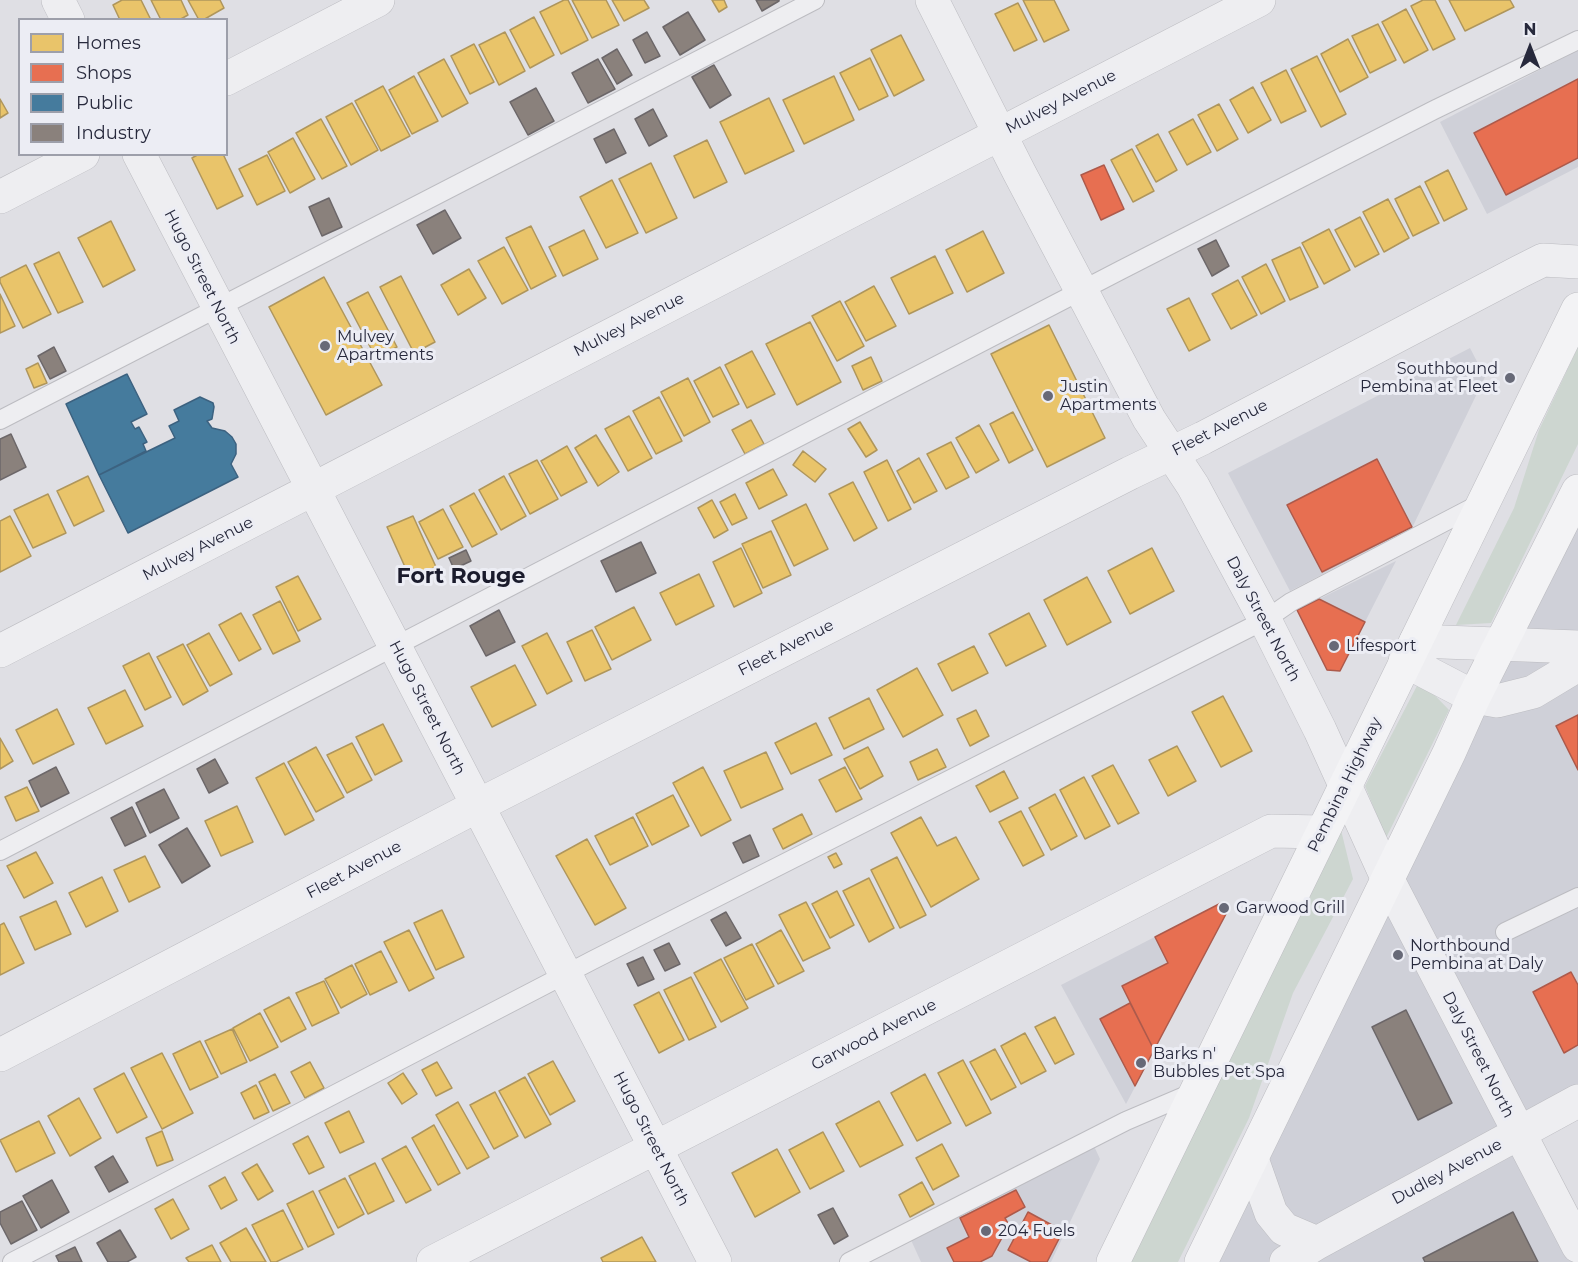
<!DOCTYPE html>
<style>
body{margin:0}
#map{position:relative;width:1578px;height:1262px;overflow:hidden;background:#dfdfe4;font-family:Montserrat,sans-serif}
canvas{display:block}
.legend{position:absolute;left:18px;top:18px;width:210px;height:138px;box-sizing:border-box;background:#ecedf4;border:2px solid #9d9faa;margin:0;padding:8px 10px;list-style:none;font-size:18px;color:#27293c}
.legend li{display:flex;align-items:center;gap:12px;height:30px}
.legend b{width:30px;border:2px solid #9d9faa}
.north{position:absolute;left:1500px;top:18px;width:60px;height:60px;-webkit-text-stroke:4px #ecedf4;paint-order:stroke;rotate:0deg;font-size:16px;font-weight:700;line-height:24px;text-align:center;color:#27293c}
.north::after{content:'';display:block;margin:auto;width:21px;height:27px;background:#27293c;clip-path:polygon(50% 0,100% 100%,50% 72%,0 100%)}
</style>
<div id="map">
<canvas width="1578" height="1262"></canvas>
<ul class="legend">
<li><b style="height:16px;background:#e9c46a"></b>Homes</li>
<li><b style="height:16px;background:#e76f51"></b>Shops</li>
<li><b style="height:16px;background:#457b9d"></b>Public</li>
<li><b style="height:16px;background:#8a817c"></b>Industry</li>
</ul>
<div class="north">N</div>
</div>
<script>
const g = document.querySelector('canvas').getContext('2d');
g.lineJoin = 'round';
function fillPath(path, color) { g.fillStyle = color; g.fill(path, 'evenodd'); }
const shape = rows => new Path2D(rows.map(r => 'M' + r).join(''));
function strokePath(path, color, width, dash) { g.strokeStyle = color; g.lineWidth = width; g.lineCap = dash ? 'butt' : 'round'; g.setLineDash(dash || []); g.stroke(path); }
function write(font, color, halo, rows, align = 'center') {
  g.font = font + ' Montserrat,sans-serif'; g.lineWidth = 6; g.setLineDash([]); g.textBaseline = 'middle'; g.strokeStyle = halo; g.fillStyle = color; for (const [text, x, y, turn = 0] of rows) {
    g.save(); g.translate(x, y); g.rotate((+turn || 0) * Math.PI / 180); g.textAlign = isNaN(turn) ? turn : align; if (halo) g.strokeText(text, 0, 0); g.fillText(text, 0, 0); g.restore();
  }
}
const built = shape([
 [1578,50,1578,167,1487,214,1440,122],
 [1470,348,1485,377,1412,528,1290,591,1228,473],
 [1578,491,1578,1101,1518,1133,1578,1262,1201,1262],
 [1396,561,1340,671,1327,670,1297,610],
 [1221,903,1226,914,1126,1104,1061,985],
 [1094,1146,1100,1159,1051,1262,921,1262,911,1240]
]);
const green = shape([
 [1578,347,1578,444,1491,623,1456,625,1514,508,1539,430],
 [1420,680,1449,710,1386,838,1365,786],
 [1341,830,1353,879,1293,993,1249,1118,1178,1262,1130,1262]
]);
const homes = shape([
 [122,0,141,0,151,20,120,20,113,5,122,0],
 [151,0,181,0,188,15,179,20,161,20,151,0],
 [188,0,220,0,224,8,203,20,199,20,188,0],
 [564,0,568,0,588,40,561,54,540,12,564,0],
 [572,0,606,0,619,25,592,38,572,0],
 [612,0,644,0,649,8,624,21,612,0],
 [712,0,724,0,727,7,719,12,712,0],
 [1023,0,1054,0,1069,30,1044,42,1023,0],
 [1423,0,1435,0,1455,39,1433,50,1411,6,1423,0],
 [1449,0,1510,0,1514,7,1465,31,1449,0],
 [1018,3,1037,40,1014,51,995,14,1018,3],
 [1406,9,1428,50,1404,63,1382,22,1406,9],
 [534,17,554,55,530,68,510,30,534,17],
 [1378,24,1396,60,1370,73,1352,36,1378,24],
 [505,32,525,71,499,85,479,45,505,32],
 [901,35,924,80,894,96,871,50,901,35],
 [1348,39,1368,77,1340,92,1321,54,1348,39],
 [474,44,494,82,470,94,451,56,474,44],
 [1317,56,1346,114,1321,127,1291,69,1317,56],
 [870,58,888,96,859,110,840,73,870,58],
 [444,59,468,103,442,117,418,73,444,59],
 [1286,70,1306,111,1281,123,1261,83,1286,70],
 [414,76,438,121,412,134,389,90,414,76],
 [834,76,854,120,804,144,783,100,834,76],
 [383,86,410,136,381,151,355,101,383,86],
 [1253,87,1271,120,1248,133,1230,100,1253,87],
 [769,98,794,151,745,174,720,122,769,98],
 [0,99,8,113,0,118,0,99],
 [352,103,378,150,351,165,326,117,352,103],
 [1219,104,1238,139,1217,151,1198,115,1219,104],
 [321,119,347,166,322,179,296,133,321,119],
 [1193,119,1211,152,1187,165,1169,132,1193,119],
 [1158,134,1177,170,1156,182,1136,146,1158,134],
 [293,138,315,179,290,193,268,152,293,138],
 [707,140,727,182,694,198,674,156,707,140],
 [1132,149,1154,191,1133,202,1111,160,1132,149],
 [199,154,223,154,243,196,217,209,192,158,199,154],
 [267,155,285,191,257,205,239,169,267,155],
 [651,163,677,218,646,233,619,179,651,163],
 [1448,170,1467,209,1444,221,1425,182,1448,170],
 [612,180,638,233,606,248,580,197,612,180],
 [1420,186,1439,223,1413,236,1395,199,1420,186],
 [1388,199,1409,238,1384,252,1363,212,1388,199],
 [1360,217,1379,254,1355,267,1335,230,1360,217],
 [111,221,135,270,103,287,78,238,111,221],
 [531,226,556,276,531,289,506,238,531,226],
 [1329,229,1350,270,1324,284,1302,243,1329,229],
 [584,230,598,259,563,276,549,247,584,230],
 [983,231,1004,273,967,292,946,250,983,231],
 [504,247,528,290,502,304,478,261,504,247],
 [1300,247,1318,287,1290,300,1272,260,1300,247],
 [59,252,83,302,58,313,34,264,59,252],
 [935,256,953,293,909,314,891,278,935,256],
 [1266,264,1285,301,1261,314,1242,277,1266,264],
 [26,265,51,314,23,328,0,282,0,278,26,265],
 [469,269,486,298,458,315,441,285,469,269],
 [401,276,435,342,414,353,380,287,401,276],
 [324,277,382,385,326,415,269,307,324,277],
 [1238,280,1257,315,1231,329,1212,294,1238,280],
 [874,286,896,326,866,341,845,302,874,286],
 [368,292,397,347,376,358,347,303,368,292],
 [0,294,15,326,0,333,0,294],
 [1189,298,1210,340,1189,351,1167,309,1189,298],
 [840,301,864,346,837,361,812,316,840,301],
 [810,322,841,382,797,405,766,344,810,322],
 [1049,325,1105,438,1047,467,991,354,1049,325],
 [752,351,775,394,747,408,725,365,752,351],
 [871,357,882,381,863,390,852,366,871,357],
 [38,363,47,383,34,388,26,369,38,363],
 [720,367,739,404,713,417,694,381,720,367],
 [688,378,710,422,684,436,661,392,688,378],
 [659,397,682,441,656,454,633,411,659,397],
 [1013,412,1033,450,1009,463,990,424,1013,412],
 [629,416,652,458,628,471,605,429,629,416],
 [751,420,764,444,745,454,732,430,751,420],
 [860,422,877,450,866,457,848,429,860,422],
 [979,425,999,460,976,473,956,438,979,425],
 [596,435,619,472,598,486,575,448,596,435],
 [951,442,969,477,946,489,927,454,951,442],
 [567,446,587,482,561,496,541,461,567,446],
 [803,451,826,469,815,482,793,465,803,451],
 [919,458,937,491,914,503,897,471,919,458],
 [537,460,558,499,530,514,509,474,537,460],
 [887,460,911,509,888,521,864,472,887,460],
 [773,469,787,495,759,509,746,483,773,469],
 [88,476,104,511,74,526,57,491,88,476],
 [504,476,526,516,501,530,479,490,504,476],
 [853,482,877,528,854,541,829,494,853,482],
 [474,493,497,534,472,547,450,506,474,493],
 [48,494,66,533,33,548,14,510,48,494],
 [735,494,747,518,732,525,720,502,735,494],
 [712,500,728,530,714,538,698,508,712,500],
 [806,504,828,549,794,566,772,521,806,504],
 [443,509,463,547,438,559,419,522,443,509],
 [10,516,31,556,0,572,0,521,10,516],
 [413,516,436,567,410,578,387,527,413,516],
 [771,531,791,575,763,588,742,544,771,531],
 [741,548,762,593,734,607,713,562,741,548],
 [1152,548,1174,591,1130,614,1108,571,1152,548],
 [699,574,714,606,676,625,660,593,699,574],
 [298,576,321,619,298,631,276,587,298,576],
 [1087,577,1111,622,1067,645,1044,600,1087,577],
 [280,601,300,641,273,654,253,615,280,601],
 [634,607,651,640,612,660,595,627,634,607],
 [241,613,261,649,239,661,219,625,241,613],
 [1029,613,1046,646,1006,666,989,634,1029,613],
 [592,630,611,669,585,681,567,642,592,630],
 [209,633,232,674,210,686,187,645,209,633],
 [547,633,572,681,547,694,522,646,547,633],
 [183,644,208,691,183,705,157,657,183,644],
 [974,646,988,673,952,691,938,664,974,646],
 [149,653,171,697,145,710,123,666,149,653],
 [515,665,536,705,492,727,471,687,515,665],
 [917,668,943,715,903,737,877,690,917,668],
 [125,690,143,726,106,744,88,708,125,690],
 [1223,696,1252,751,1221,767,1192,712,1223,696],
 [869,698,884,729,844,749,829,718,869,698],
 [57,709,74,744,33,764,16,730,57,709],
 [976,710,989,736,970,746,957,719,976,710],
 [816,723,832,755,791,774,775,743,816,723],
 [383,724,402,761,375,775,356,737,383,724],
 [0,738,13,761,0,769,0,738],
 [352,743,372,780,347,793,327,755,352,743],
 [1177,746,1196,781,1168,796,1149,760,1177,746],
 [316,747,344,797,316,812,288,762,316,747],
 [868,747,883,776,860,789,844,759,868,747],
 [937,749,946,767,918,780,910,762,937,749],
 [766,752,783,789,741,808,724,771,766,752],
 [284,763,314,820,285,835,256,778,284,763],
 [1113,765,1139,813,1118,824,1092,776,1113,765],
 [703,767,731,820,701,836,673,783,703,767],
 [845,767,862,799,836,812,819,780,845,767],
 [1004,771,1018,798,990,812,976,786,1004,771],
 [1084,777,1110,826,1085,839,1060,790,1084,777],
 [27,787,39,811,16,821,5,797,27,787],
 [1055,794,1077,836,1051,850,1029,808,1055,794],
 [673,795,689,826,652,845,636,814,673,795],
 [237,806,253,842,221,856,205,821,237,806],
 [1021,811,1044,855,1023,866,999,822,1021,811],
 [802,814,812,834,783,849,773,829,802,814],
 [633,817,648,846,610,865,595,836,633,817],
 [921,817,937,846,956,837,979,879,931,907,891,833,921,817],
 [587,839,626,908,595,925,556,856,587,839],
 [36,852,53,883,24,898,7,866,36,852],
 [836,853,842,864,834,868,828,857,836,853],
 [145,856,160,887,129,902,114,870,145,856],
 [897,857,926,915,900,928,871,870,897,857],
 [102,877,118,911,86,927,69,893,102,877],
 [869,878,894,928,869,942,843,891,869,878],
 [837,891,854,925,830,938,812,904,837,891],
 [56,901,71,934,35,950,20,917,56,901],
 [806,902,830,948,803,961,779,915,806,902],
 [442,910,464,957,436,970,414,923,442,910],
 [4,923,24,963,0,975,0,925,4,923],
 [409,930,434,978,409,991,384,942,409,930],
 [781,930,804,971,778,984,756,944,781,930],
 [752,944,774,986,746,1000,724,958,752,944],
 [381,951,397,982,370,995,355,964,381,951],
 [721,959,748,1008,721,1022,694,973,721,959],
 [352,965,367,994,341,1008,325,979,352,965],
 [691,977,716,1027,689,1040,664,990,691,977],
 [324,981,339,1013,312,1026,296,993,324,981],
 [659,992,684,1040,659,1053,634,1005,659,992],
 [289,997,306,1029,281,1042,264,1010,289,997],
 [260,1013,278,1047,250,1061,233,1028,260,1013],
 [1055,1017,1074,1054,1055,1064,1035,1027,1055,1017],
 [232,1029,247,1062,221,1074,205,1041,232,1029],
 [1025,1033,1046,1071,1021,1084,1001,1046,1025,1033],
 [200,1041,218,1077,190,1090,173,1054,200,1041],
 [995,1049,1016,1087,991,1100,970,1062,995,1049],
 [162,1053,193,1113,162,1129,131,1068,162,1053],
 [963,1060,991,1113,966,1126,938,1073,963,1060],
 [553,1061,575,1101,550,1115,528,1074,553,1061],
 [310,1062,324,1088,305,1098,291,1072,310,1062],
 [437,1062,452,1088,436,1096,422,1070,437,1062],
 [124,1073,147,1117,117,1133,94,1089,124,1073],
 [403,1073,417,1094,402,1104,388,1083,403,1073],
 [275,1074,290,1103,273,1111,259,1082,275,1074],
 [925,1074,951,1123,917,1141,891,1093,925,1074],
 [525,1077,551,1124,525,1138,499,1091,525,1077],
 [256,1085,269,1112,254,1119,241,1093,256,1085],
 [495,1092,518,1136,494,1149,470,1105,495,1092],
 [79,1098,101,1138,70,1156,48,1116,79,1098],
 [879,1101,903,1145,860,1167,836,1124,879,1101],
 [458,1102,489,1157,467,1169,436,1115,458,1102],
 [349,1111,364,1142,340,1153,325,1123,349,1111],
 [39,1121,55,1153,16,1172,0,1140,39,1121],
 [434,1125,460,1173,438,1185,412,1138,434,1125],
 [162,1131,173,1160,157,1166,146,1138,162,1131],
 [823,1132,844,1171,810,1189,789,1150,823,1132],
 [308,1136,324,1167,309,1174,293,1144,308,1136],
 [942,1144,959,1176,933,1190,916,1158,942,1144],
 [406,1146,431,1190,406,1203,382,1159,406,1146],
 [777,1149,800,1192,755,1217,732,1173,777,1149],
 [375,1163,394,1201,368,1214,349,1176,375,1163],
 [257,1164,273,1191,258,1200,242,1173,257,1164],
 [225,1177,237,1200,221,1209,209,1186,225,1177],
 [345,1178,364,1214,338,1228,319,1191,345,1178],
 [922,1182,934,1204,910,1217,899,1195,922,1182],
 [313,1191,334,1234,308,1247,287,1204,313,1191],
 [173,1199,189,1229,171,1239,155,1209,173,1199],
 [283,1210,303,1249,276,1262,271,1262,252,1225,283,1210],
 [246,1228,266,1262,231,1262,220,1243,246,1228],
 [642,1237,656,1262,603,1262,601,1258,642,1237],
 [212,1245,221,1262,189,1262,186,1258,212,1245]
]);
const shops = shape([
 [1578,79,1578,158,1506,195,1474,133,1578,79],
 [1104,165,1124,209,1101,220,1081,175,1104,165],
 [1377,459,1412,527,1322,572,1287,505,1377,459],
 [1319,599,1365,622,1340,671,1327,670,1297,610,1319,599],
 [1578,715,1578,770,1556,726,1578,715],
 [1221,903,1226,914,1154,1050,1122,986,1168,963,1155,937,1221,903],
 [1571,972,1578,985,1578,1045,1564,1053,1533,992,1571,972],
 [1130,1003,1154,1050,1135,1086,1100,1019,1130,1003],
 [1016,1190,1025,1207,1005,1218,1009,1225,992,1256,980,1262,954,1262,947,1248,969,1237,960,1218,1016,1190],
 [1028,1212,1063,1231,1047,1262,1031,1262,1008,1250,1028,1212]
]);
const public = shape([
 [127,374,147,414,131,422,135,429,139,427,147,442,143,444,146,451,99,475,66,404,127,374],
 [200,397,213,403,214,407,212,419,207,421,212,428,225,431,232,437,236,444,236,454,231,464,238,477,128,533,99,475,175,438,169,426,179,421,174,410,200,397]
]);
const industry = shape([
 [756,0,779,0,779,1,762,11,756,0],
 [688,12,705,40,680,55,663,27,688,12],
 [647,32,660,56,645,63,633,40,647,32],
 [617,49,632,75,617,84,602,58,617,49],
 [598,59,615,89,588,103,572,73,598,59],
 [714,65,731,95,710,108,692,77,714,65],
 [536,88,554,121,528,135,510,102,536,88],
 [653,109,667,136,649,146,635,119,653,109],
 [614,129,626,153,606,163,594,139,614,129],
 [329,198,342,227,322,236,309,207,329,198],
 [445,210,461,238,433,254,417,225,445,210],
 [1216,240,1229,266,1212,276,1198,249,1216,240],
 [54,347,66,371,50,379,38,356,54,347],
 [11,434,26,467,0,480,0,439,11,434],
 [641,542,656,573,616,592,601,561,641,542],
 [466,550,471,561,454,569,449,558,466,550],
 [499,610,515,642,486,656,470,626,499,610],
 [215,759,228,783,209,793,197,769,215,759],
 [56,767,69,793,41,807,29,781,56,767],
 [164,789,179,818,150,833,136,803,164,789],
 [132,807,146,836,125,846,111,818,132,807],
 [187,828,210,866,182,883,159,845,187,828],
 [750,835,759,856,743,863,733,843,750,835],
 [726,912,741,938,726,946,711,920,726,912],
 [669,943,680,964,665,971,654,950,669,943],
 [643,957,654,979,638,986,627,964,643,957],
 [1406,1010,1452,1103,1418,1120,1372,1027,1406,1010],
 [113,1156,128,1182,109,1192,95,1167,113,1156],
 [52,1180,69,1212,41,1228,23,1196,52,1180],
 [22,1201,37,1230,11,1244,0,1223,0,1212,22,1201],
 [833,1208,848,1236,834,1244,818,1215,833,1208],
 [1513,1212,1538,1262,1425,1262,1423,1258,1513,1212],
 [120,1230,136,1257,127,1262,108,1262,97,1243,120,1230],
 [75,1247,82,1262,59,1262,56,1256,75,1247]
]);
const service = shape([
 [0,420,815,0],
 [0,851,1121,270,1434,110,1578,40],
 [1505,932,1578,897],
 [12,1262,593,960,1265,620,1291,602,1481,503],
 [849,1262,1126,1121,1194,1092]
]);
const minor = shape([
 [58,0,68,20],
 [932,0,1019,172,1149,419,1193,486,1265,620,1320,730,1388,880,1578,1246],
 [226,79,378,0],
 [139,154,715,1262],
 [0,197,83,154],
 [1416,641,1578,647],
 [0,651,1259,0],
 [1405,661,1474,697,1497,701,1533,692,1578,665],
 [0,1055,477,806,1130,473,1203,438,1519,272,1543,260,1578,262],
 [1252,1159,1271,1213,1284,1229,1317,1243],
 [433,1262,1271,831,1322,832],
 [1286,1262,1317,1243,1578,1101]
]);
const primary = shape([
 [1113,1262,1578,309],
 [1201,1262,1449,753,1474,697,1578,491]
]);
const markers = [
 [325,346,6,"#676977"],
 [1510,378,6,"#676977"],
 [1048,396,6,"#676977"],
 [1334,646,6,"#676977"],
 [1224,908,6,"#676977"],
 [1398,955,6,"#676977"],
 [1141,1063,6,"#676977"],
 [986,1231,6,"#676977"]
];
const streetNames = [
 ["Mulvey Avenue",1061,102,-27],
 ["Hugo Street North",202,277,63],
 ["Mulvey Avenue",629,325,-27],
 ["Fleet Avenue",1220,428,-27],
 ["Mulvey Avenue",198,549,-27],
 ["Daly Street North",1263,619,62],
 ["Fleet Avenue",786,648,-27],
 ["Hugo Street North",427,708,63],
 ["Pembina Highway",1345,785,-64],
 ["Fleet Avenue",354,870,-28],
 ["Garwood Avenue",874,1035,-27],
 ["Daly Street North",1478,1055,63],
 ["Hugo Street North",651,1139,63],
 ["Dudley Avenue",1447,1172,-28]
];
const poiNames = [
 ["Mulvey",337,337],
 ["Apartments",337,355],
 ["Southbound",1498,369,"right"],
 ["Pembina at Fleet",1498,387,"right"],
 ["Justin",1060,387],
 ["Apartments",1060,405],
 ["Lifesport",1346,646],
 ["Garwood Grill",1236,908],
 ["Northbound",1410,946],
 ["Pembina at Daly",1410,964],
 ["Barks n'",1153,1054],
 ["Bubbles Pet Spa",1153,1072],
 ["204 Fuels",998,1231]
];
const districtNames = [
 ["Fort Rouge",461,577]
];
fillPath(built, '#cfd0d8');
fillPath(green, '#cdd6d0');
fillPath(homes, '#e9c46a');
strokePath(homes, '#af965c', 1.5);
fillPath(shops, '#e76f51');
strokePath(shops, '#ad5a4b', 1.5);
fillPath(public, '#457b9d');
strokePath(public, '#3c6280', 1.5);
fillPath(industry, '#8a817c');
strokePath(industry, '#6c6769', 1.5);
strokePath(service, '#bcbcc1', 20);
strokePath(minor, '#bcbcc1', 34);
strokePath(primary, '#bcbcc1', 34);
strokePath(service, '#eeeef1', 18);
strokePath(minor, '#eeeef1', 33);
strokePath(primary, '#f3f3f5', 33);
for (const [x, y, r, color] of markers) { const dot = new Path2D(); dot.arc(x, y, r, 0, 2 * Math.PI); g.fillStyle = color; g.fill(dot); strokePath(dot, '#ecedf4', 2); }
write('16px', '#27293c', '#ecedf4', streetNames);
write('16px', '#27293c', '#ecedf4', poiNames, 'left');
write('bold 22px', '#1a1b2c', '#ecedf4', districtNames);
</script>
